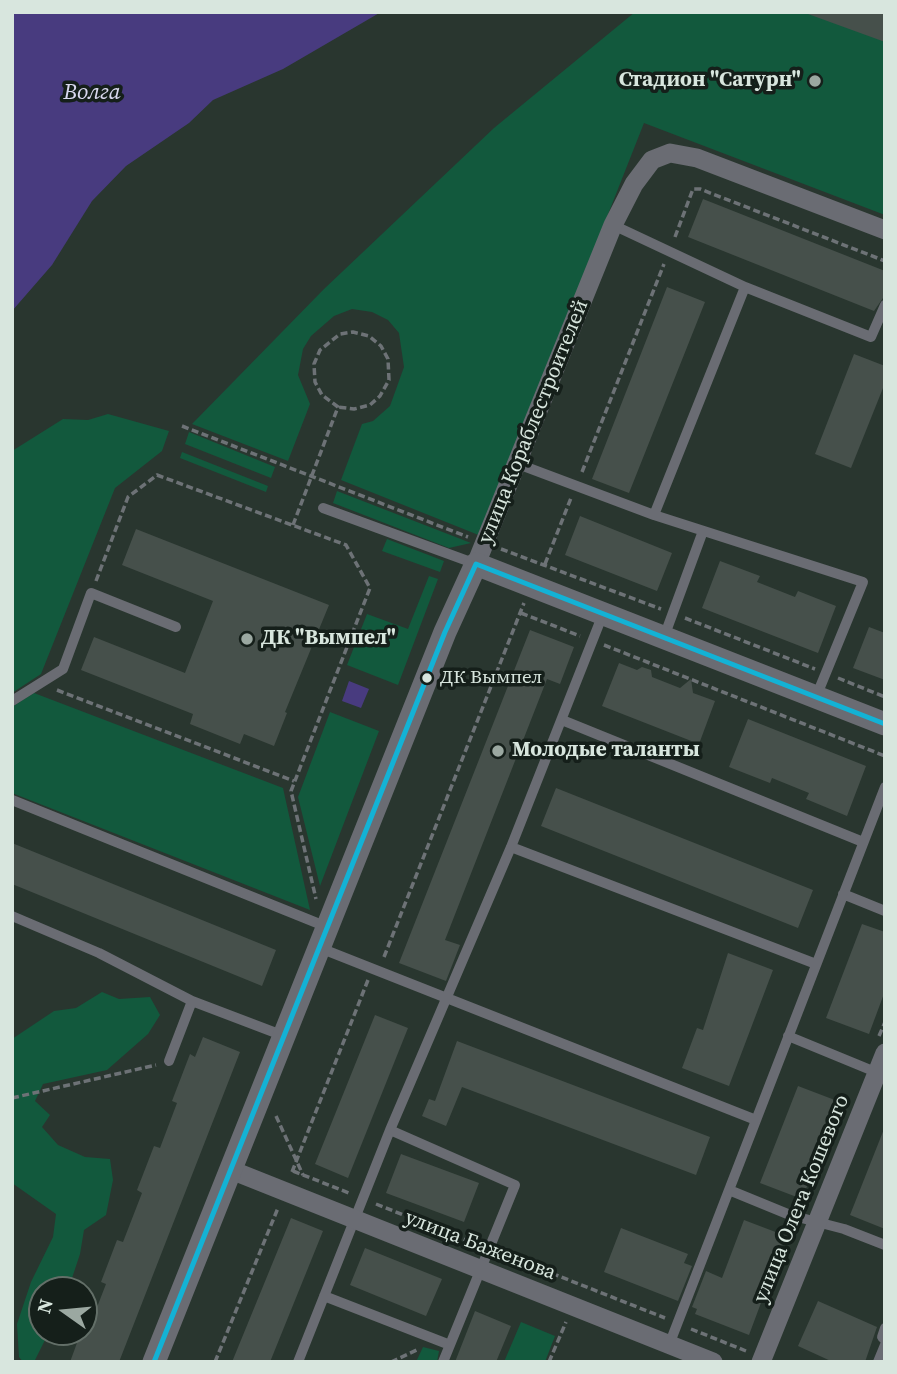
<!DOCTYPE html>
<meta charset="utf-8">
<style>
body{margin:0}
#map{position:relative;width:897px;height:1374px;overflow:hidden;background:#29362f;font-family:"Source Serif 4",serif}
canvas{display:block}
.frame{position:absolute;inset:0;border:14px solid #d8e6de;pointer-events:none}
.north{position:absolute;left:28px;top:1276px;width:70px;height:70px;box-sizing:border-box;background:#151f1a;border:2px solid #636f68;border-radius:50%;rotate:285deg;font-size:19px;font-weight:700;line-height:28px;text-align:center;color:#d8e6de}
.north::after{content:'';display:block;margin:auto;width:24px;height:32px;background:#9ba8a1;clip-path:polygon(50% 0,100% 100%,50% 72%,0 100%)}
</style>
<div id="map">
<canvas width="897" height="1374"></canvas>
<div class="frame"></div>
<div class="north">N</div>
</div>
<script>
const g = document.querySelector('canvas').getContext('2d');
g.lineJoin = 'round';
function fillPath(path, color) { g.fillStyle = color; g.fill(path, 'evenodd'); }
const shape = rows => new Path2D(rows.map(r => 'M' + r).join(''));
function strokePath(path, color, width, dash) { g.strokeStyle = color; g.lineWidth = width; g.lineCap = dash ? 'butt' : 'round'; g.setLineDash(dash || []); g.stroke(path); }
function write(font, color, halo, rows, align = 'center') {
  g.font = font + ' "Source Serif 4",serif'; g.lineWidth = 7; g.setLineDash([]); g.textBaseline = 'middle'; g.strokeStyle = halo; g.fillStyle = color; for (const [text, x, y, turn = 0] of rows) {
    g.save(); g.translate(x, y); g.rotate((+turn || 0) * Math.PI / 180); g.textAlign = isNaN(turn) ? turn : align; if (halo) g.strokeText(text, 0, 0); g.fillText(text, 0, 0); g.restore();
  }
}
const green = shape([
 [635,12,885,12,885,215,644,123,481,536,341,480,362,424,373,421,390,406,404,367,399,333,388,320,372,312,352,309,334,316,311,336,303,349,298,375,310,404,288,461,192,424,324,289,494,128],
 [108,414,169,431,162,451,115,488,41,674,12,693,12,451,63,419,88,420],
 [189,432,275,467,271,478,185,444],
 [182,452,268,486,266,492,180,458],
 [337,491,471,543,449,548,333,503],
 [387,539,444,561,440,572,382,551],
 [429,576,438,579,398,685,347,665,367,614,408,629],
 [34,693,283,788,310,910,12,793,12,707],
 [330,712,379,731,320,886,298,797],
 [102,992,119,999,150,997,160,1015,148,1034,107,1070,43,1084,35,1101,50,1115,42,1127,58,1145,85,1157,110,1159,113,1180,106,1215,84,1230,80,1254,68,1290,42,1290,42,1332,49,1332,34,1362,23,1362,19,1357,17,1324,31,1282,53,1237,56,1214,12,1183,12,1039,54,1011,76,1008],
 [521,1322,555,1336,545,1362,504,1362],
 [423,1347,439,1351,437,1362,416,1362]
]);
const water = shape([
 [12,12,381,12,283,69,213,100,189,123,126,166,92,201,52,265,12,311],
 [349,681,369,689,361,708,342,701]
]);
const building = shape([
 [809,12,885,12,885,42,808,14],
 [703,199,885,271,883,298,874,311,688,237],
 [667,287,705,302,629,493,592,479],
 [854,354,885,366,885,383,851,468,815,454],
 [580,516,672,553,657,591,565,555],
 [136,529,329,605,285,712,287,713,274,746,244,734,240,744,190,724,193,714,81,670,94,637,185,673,213,601,122,565],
 [720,561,760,576,757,582,795,597,798,591,836,606,818,653,702,608],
 [869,627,885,633,885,680,853,668],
 [530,630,574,647,560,684,547,679,445,940,460,945,446,981,399,963],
 [619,663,637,670,642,667,651,670,652,677,680,688,691,679,693,693,715,701,699,744,602,706],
 [748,719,866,766,847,816,806,799,809,793,772,778,770,783,729,767],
 [556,788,813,890,798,928,541,826],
 [12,843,276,950,262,986,12,884],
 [862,924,885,932,885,991,869,1034,826,1018],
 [728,953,773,970,729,1086,682,1068,697,1028,703,1030],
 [375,1015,408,1028,348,1178,315,1164],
 [203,1037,240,1052,119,1362,70,1362,81,1332,87,1333,106,1284,101,1282,117,1240,123,1242,142,1193,137,1190,154,1146,160,1148,177,1103,172,1101,190,1054,195,1057],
 [457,1041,710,1137,696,1175,462,1087,446,1126,422,1116,429,1099,435,1101],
 [798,1086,840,1102,802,1199,760,1183],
 [884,1129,885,1130,885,1229,850,1215],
 [401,1154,479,1183,464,1222,386,1193],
 [291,1218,323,1231,270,1362,232,1362],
 [744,1220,786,1236,749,1335,695,1314,697,1309,692,1307,706,1271,722,1278],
 [621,1228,688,1254,684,1263,692,1266,678,1301,604,1272],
 [365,1248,442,1279,426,1316,350,1285],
 [818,1301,877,1327,865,1362,833,1362,798,1346],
 [475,1311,511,1326,496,1362,455,1362]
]);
const path = shape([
 [675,237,693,189,700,189,885,261],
 [182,426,468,537],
 [582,472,664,264],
 [293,525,338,407,322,395,315,382,314,364,320,350,340,334,353,332,369,336,381,346,388,359,389,380,380,396,370,405,354,409,338,407],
 [501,549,661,609],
 [545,564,571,498],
 [96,581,128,497,157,475,346,545,370,588,291,791,316,899],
 [521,613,580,636],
 [685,618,815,669],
 [604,645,885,756],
 [838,678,885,697],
 [57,690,294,781],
 [384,957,524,603],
 [879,1036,885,1022],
 [12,1098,156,1065],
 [276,1116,303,1175],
 [293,1171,349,1193],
 [292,1172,368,980],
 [376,1204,476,1244],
 [503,1254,665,1318],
 [691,1329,746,1351],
 [215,1362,278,1208],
 [391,1362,419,1349],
 [549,1362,566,1322]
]);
const service = shape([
 [613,225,745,287,871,337,885,305],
 [518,464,654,515,863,582,816,697],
 [323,508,476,564],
 [654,515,745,287],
 [664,637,703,531],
 [12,701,63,669,91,593,176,627],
 [562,720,863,842],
 [12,800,327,927],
 [511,847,816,964],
 [843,894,885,911],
 [12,916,99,953,192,1001,284,1036],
 [320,948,756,1120],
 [788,1036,878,1073],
 [169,1061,192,1001],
 [390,1130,515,1185,443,1362],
 [729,1190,790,1215,844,1229,885,1245],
 [324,1296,450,1345],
 [885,1328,882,1337,885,1340],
 [669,1345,885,787],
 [298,1362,390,1130,511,847,603,614],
 [878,1362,885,1345]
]);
const minor = shape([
 [476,564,613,225,634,184,652,160,670,153,697,158,885,230],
 [231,1170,713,1362],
 [761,1362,885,1053]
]);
const tertiary = shape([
 [154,1362,445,632,476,564,885,724]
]);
const bus1 = shape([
 [154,1362,445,632,476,564,885,724]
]);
const markers = [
 [815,81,7,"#9ba8a1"],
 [247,639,7,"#9ba8a1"],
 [427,678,6,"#d8e6de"],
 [498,751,7,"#9ba8a1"]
];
const busNames = [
 ["ДК Вымпел",440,678]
];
const poiNames = [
 ["Стадион \"Сатурн\"",801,81,"right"],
 ["ДК \"Вымпел\"",261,639],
 ["Молодые таланты",512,751]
];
const streetNames = [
 ["улица Кораблестроителей",534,422,-68],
 ["улица Олега Кошевого",802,1199,-68],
 ["улица Баженова",480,1246,21]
];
const waterNames = [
 ["Волга",92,93]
];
fillPath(green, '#12593d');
fillPath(water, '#483b7f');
fillPath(building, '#46504b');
strokePath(path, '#6d7276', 3.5, [7, 3.5]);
strokePath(service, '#6a6c73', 10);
strokePath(minor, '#6a6c73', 19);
strokePath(tertiary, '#6a6c73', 23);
strokePath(bus1, '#13b2d5', 5);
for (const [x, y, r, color] of markers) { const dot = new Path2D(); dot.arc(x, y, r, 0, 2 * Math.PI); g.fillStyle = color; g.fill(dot); strokePath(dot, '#151f1a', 2.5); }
write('19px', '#d8e6de', '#151f1a', busNames, 'left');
write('bold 21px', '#d8e6de', '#151f1a', poiNames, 'left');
write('21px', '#d8e6de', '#151f1a', streetNames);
write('italic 23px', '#d9d8ee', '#151f1a', waterNames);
</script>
